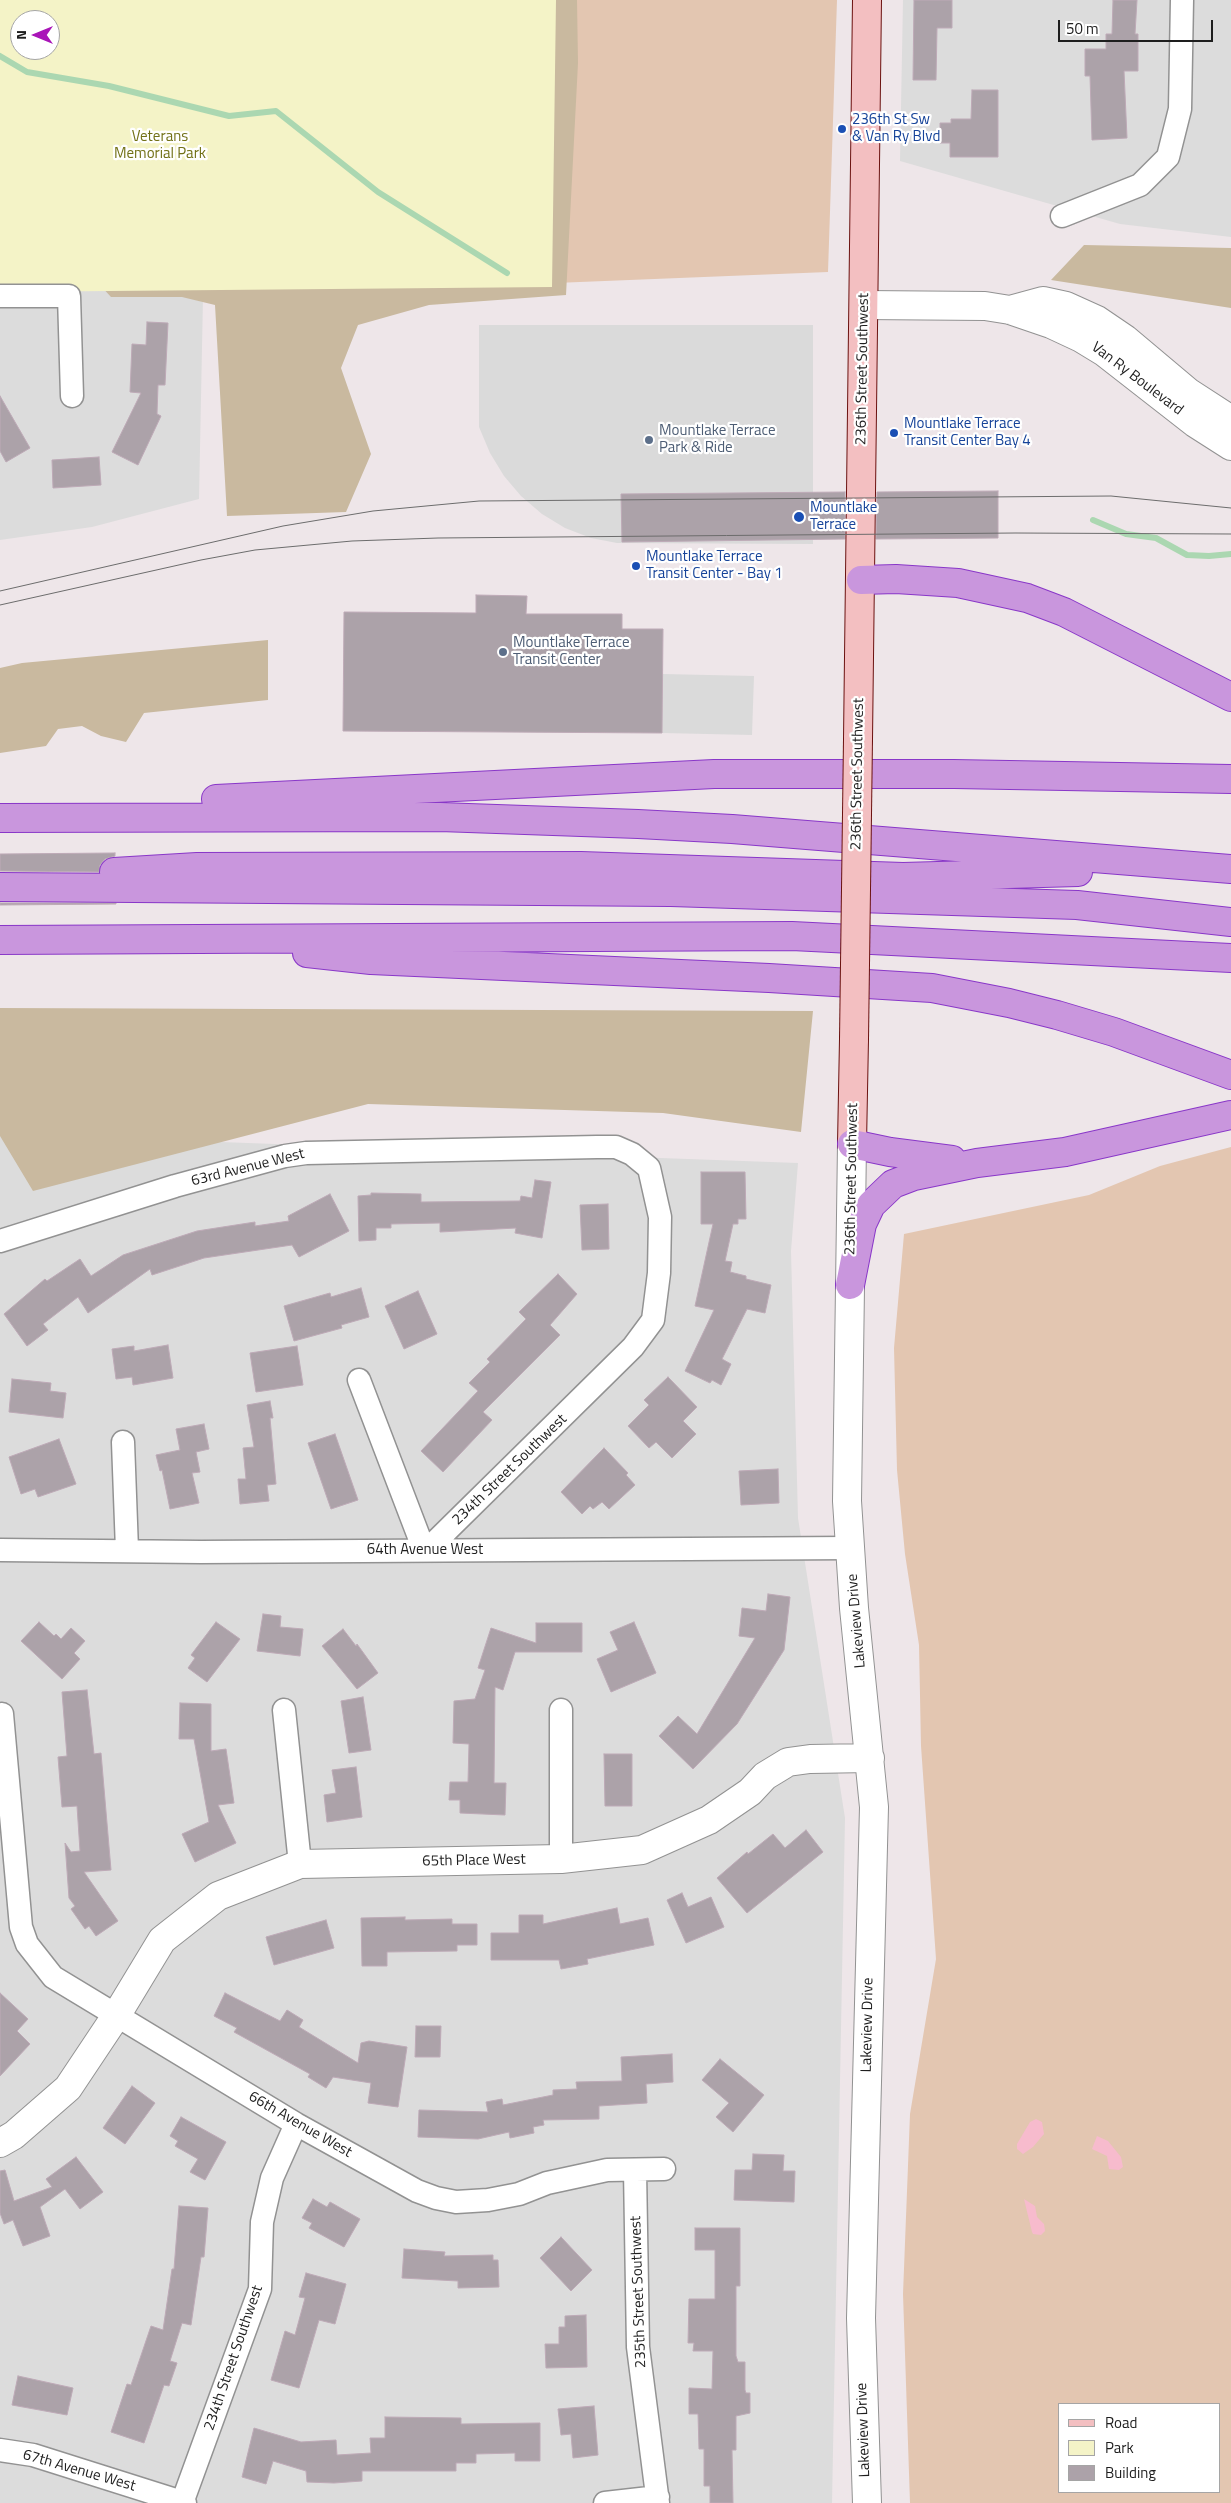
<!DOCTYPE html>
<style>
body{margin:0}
#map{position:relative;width:1231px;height:2503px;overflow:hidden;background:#eee6e9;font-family:"Titillium Web",sans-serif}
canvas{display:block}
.legend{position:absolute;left:1058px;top:2403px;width:162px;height:90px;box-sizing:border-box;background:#fff;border:1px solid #a5a5a5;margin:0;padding:6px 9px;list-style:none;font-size:15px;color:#1e1e1e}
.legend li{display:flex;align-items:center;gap:10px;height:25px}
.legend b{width:25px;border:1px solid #a5a5a5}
.north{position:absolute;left:10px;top:10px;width:50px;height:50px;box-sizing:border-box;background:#fff;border:1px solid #a5a5a5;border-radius:50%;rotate:270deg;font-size:14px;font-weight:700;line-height:20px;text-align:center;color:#1e1e1e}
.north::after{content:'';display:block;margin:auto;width:18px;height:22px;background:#a915b8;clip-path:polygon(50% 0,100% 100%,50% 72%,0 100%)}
.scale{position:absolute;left:1058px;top:20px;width:155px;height:22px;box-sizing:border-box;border:2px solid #1e1e1e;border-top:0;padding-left:6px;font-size:15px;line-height:18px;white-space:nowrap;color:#1e1e1e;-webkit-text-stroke:4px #fff;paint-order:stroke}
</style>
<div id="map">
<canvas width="1231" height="2503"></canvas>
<ul class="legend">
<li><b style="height:6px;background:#f3bfc1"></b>Road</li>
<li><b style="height:14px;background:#f4f3c7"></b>Park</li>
<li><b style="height:14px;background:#aca2a9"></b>Building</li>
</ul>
<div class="north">N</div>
<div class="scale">50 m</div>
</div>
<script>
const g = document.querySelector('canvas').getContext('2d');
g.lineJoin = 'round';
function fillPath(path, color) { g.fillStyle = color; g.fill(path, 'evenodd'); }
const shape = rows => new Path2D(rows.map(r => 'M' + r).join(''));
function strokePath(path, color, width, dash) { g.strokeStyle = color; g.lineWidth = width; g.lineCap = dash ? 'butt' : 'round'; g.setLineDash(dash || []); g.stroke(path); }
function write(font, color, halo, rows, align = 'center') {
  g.font = font + ' "Titillium Web",sans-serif'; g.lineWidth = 4.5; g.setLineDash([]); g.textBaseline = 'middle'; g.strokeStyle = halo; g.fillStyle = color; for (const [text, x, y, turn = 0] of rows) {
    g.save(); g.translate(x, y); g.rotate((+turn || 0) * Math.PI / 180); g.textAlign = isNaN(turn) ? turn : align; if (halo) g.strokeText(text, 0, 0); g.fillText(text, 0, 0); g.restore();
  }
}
const residential = shape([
 [903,0,1231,0,1231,237,1120,224,900,161],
 [0,279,203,297,199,499,92,527,0,540],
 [0,1134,798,1163,791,1251,798,1518,845,1818,832,2503,0,2503]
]);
const grass = shape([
 [560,0,837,0,828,272,555,283],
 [1231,1147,1231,2503,910,2503,903,2294,910,2114,936,1959,921,1746,919,1645,905,1554,897,1470,894,1348,904,1234,1089,1195,1160,1166],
 [1060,2404,1220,2404,1220,2492,1060,2492]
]);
const forest = shape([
 [0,0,577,0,578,63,566,295,429,305,358,325,341,368,371,454,346,512,227,516,215,305,182,297,111,297,87,271],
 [20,20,50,20,50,50,20,50],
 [1084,245,1231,248,1231,308,1051,280],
 [268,640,268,700,144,713,126,742,101,736,82,726,58,729,46,746,0,753,0,668,22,663],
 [0,1008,813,1011,801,1132,663,1113,368,1104,33,1191,0,1136]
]);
const sand = shape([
 [1036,2119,1042,2122,1044,2134,1033,2147,1023,2154,1017,2149,1017,2144,1030,2122],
 [1097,2136,1108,2141,1121,2157,1123,2167,1119,2170,1109,2169,1107,2156,1092,2149],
 [1024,2199,1035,2206,1037,2217,1044,2224,1045,2231,1041,2235,1033,2234,1032,2232]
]);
const park = shape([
 [0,0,556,0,552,287,0,292],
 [20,20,50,20,50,50,20,50]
]);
const parking = shape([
 [479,325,813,325,813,544,617,543,591,538,565,528,542,514,521,496,504,476,490,453,479,427],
 [663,674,754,676,752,735,662,733]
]);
const stream = shape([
 [0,56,27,72,109,86,229,116,276,111,378,192,507,273],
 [1093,520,1126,534,1156,538,1187,555,1209,556,1231,554]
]);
const building = shape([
 [914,0,952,0,952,28,937,28,936,80,913,80,914,0],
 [1113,0,1137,0,1135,34,1138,34,1138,71,1124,71,1127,138,1092,140,1090,76,1085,76,1085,49,1106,49,1106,34,1112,34,1113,0],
 [972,90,998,90,998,157,950,157,950,143,940,143,940,123,951,123,951,119,971,119,972,90],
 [147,322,168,323,165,385,158,385,157,414,161,416,138,465,112,452,141,393,130,392,132,344,146,345,147,322],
 [0,396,30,448,6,462,0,451,0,396],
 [99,457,101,485,53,488,52,460,99,457],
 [998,491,998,538,876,539,877,492,998,491],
 [845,492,845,539,622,542,621,494,845,492],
 [476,595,527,596,526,614,622,614,622,629,663,629,662,733,343,731,344,612,476,613,476,595],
 [115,853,115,856,105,859,100,865,99,872,0,871,0,854,115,853],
 [0,903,116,903,116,904,0,905,0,903],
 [701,1172,745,1172,746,1219,738,1219,738,1224,733,1224,725,1261,732,1262,730,1272,746,1276,746,1279,771,1285,765,1313,747,1309,722,1359,731,1364,721,1385,712,1380,710,1383,685,1371,714,1310,695,1306,713,1224,701,1224,701,1172],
 [535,1180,551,1182,542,1238,515,1233,516,1228,440,1232,440,1223,391,1224,391,1228,376,1228,376,1240,359,1241,358,1196,371,1195,371,1193,421,1194,421,1202,520,1201,521,1196,532,1198,535,1180],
 [330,1194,349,1231,299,1257,292,1245,204,1258,152,1275,150,1269,88,1313,78,1297,43,1324,48,1330,27,1346,4,1314,45,1279,47,1281,80,1259,91,1276,123,1255,197,1231,255,1222,255,1226,289,1221,288,1216,330,1194],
 [608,1204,609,1249,582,1250,580,1205,608,1204],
 [558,1274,577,1294,550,1325,560,1335,483,1412,492,1420,443,1472,421,1451,478,1391,469,1383,490,1362,487,1359,526,1319,519,1312,558,1274],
 [361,1288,369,1317,341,1325,342,1328,294,1341,284,1306,330,1293,331,1297,361,1288],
 [418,1291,437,1334,404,1349,385,1306,418,1291],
 [168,1345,173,1378,133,1385,132,1377,116,1379,112,1349,134,1346,134,1351,168,1345],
 [297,1346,303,1385,256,1392,250,1353,297,1346],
 [668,1377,697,1407,683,1421,696,1434,672,1458,656,1442,649,1448,628,1426,649,1405,644,1400,668,1377],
 [12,1379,51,1383,50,1391,66,1393,63,1418,9,1412,12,1379],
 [270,1401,273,1418,270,1418,276,1484,267,1485,269,1501,240,1504,238,1479,246,1479,243,1448,254,1447,247,1405,270,1401],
 [204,1424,209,1449,196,1452,200,1472,192,1473,199,1503,170,1509,162,1470,160,1471,156,1455,180,1450,176,1429,204,1424],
 [335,1434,358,1500,331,1509,308,1443,335,1434],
 [59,1439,76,1484,38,1497,35,1489,21,1494,9,1457,59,1439],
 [604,1448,628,1473,626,1475,635,1485,609,1509,602,1502,593,1509,590,1506,582,1514,561,1492,604,1448],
 [778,1469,779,1503,741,1505,739,1471,778,1469],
 [768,1594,790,1597,784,1650,737,1724,693,1769,659,1736,678,1716,697,1734,755,1638,739,1636,742,1608,766,1611,768,1594],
 [263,1614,281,1616,280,1627,303,1629,300,1656,257,1651,263,1614],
 [39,1622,54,1636,56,1634,61,1639,71,1628,85,1641,74,1653,80,1659,62,1679,21,1641,39,1622],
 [216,1622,240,1639,207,1682,188,1668,195,1658,191,1655,216,1622],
 [634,1622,656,1673,611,1692,597,1659,618,1650,610,1632,634,1622],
 [536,1623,582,1623,582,1652,515,1652,503,1690,495,1687,494,1783,506,1783,505,1815,460,1813,460,1800,449,1800,450,1782,468,1782,469,1744,453,1743,454,1701,475,1699,485,1670,478,1668,491,1628,536,1643,536,1623],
 [343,1629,356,1646,357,1644,378,1673,357,1689,322,1646,343,1629],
 [87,1690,94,1754,101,1753,111,1870,84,1872,118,1921,96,1936,89,1926,85,1929,71,1909,75,1906,69,1898,65,1843,71,1852,80,1851,77,1806,62,1807,58,1757,67,1756,62,1692,87,1690],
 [363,1697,371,1750,349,1753,341,1701,363,1697],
 [180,1703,211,1704,211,1751,226,1749,234,1803,218,1805,236,1843,195,1862,182,1834,209,1822,194,1739,179,1739,180,1703],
 [604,1754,632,1754,632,1806,605,1806,604,1754],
 [356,1767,362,1817,327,1822,324,1795,336,1793,332,1770,356,1767],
 [806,1830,823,1852,747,1913,717,1878,747,1852,748,1854,773,1834,785,1848,806,1830],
 [682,1893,688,1907,711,1897,724,1927,686,1943,667,1900,682,1893],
 [617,1908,620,1924,648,1918,654,1945,587,1959,588,1964,561,1969,559,1960,491,1960,491,1933,519,1933,519,1915,543,1915,543,1924,617,1908],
 [405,1917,405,1920,452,1919,452,1924,477,1924,477,1945,457,1945,457,1951,387,1952,387,1966,362,1966,361,1918,405,1917],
 [326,1920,334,1948,274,1965,266,1937,326,1920],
 [0,1993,28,2019,17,2031,30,2044,0,2076,0,1993],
 [225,1993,280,2021,287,2010,303,2020,299,2027,358,2063,361,2043,369,2041,407,2047,398,2107,368,2103,371,2083,333,2077,326,2088,308,2077,310,2074,234,2032,237,2028,214,2016,225,1993],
 [416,2026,441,2026,440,2057,415,2057,416,2026],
 [672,2054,673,2082,646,2084,647,2103,599,2106,599,2119,543,2120,544,2125,533,2127,534,2133,510,2138,509,2132,478,2139,418,2137,419,2110,488,2112,486,2102,502,2099,503,2105,553,2095,553,2090,577,2089,576,2082,622,2081,621,2057,672,2054],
 [720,2059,764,2095,733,2132,716,2117,729,2103,702,2080,720,2059],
 [132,2086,155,2103,125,2144,103,2128,132,2086],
 [181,2117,226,2142,205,2180,190,2172,198,2159,175,2146,178,2141,170,2136,181,2117],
 [753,2154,784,2155,783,2171,795,2171,794,2202,734,2200,735,2170,752,2170,753,2154],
 [76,2157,103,2192,80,2209,65,2189,40,2207,50,2236,23,2246,13,2220,4,2224,0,2213,0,2171,5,2170,14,2201,52,2187,46,2179,76,2157],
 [313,2199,327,2207,330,2202,360,2219,344,2247,309,2228,312,2223,302,2218,313,2199],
 [179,2206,208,2208,204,2257,201,2257,191,2325,182,2323,170,2361,177,2363,169,2386,164,2385,144,2443,111,2432,127,2384,131,2385,151,2326,163,2330,172,2269,174,2269,179,2206],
 [695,2228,740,2228,740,2286,736,2286,736,2356,738,2362,745,2362,745,2390,746,2393,750,2393,750,2413,736,2416,736,2450,732,2450,733,2503,710,2503,710,2486,704,2486,704,2449,699,2449,698,2414,689,2414,689,2388,712,2389,713,2351,693,2351,694,2343,688,2343,689,2299,715,2299,715,2250,695,2250,695,2228],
 [561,2237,592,2270,571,2291,540,2258,561,2237],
 [404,2249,445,2252,444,2256,493,2255,493,2260,498,2260,499,2287,458,2288,458,2281,402,2278,404,2249],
 [306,2273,346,2284,335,2324,319,2320,299,2388,271,2380,285,2331,295,2335,305,2298,299,2297,306,2273],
 [586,2315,587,2367,546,2368,545,2344,559,2344,559,2327,565,2327,565,2316,586,2315],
 [18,2376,73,2388,67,2415,12,2405,18,2376],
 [594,2406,598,2455,573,2458,571,2434,561,2435,558,2409,594,2406],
 [385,2417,461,2418,461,2424,540,2423,540,2461,515,2461,515,2453,476,2454,476,2463,456,2463,456,2471,362,2471,362,2481,334,2483,307,2482,306,2471,273,2461,266,2484,242,2477,254,2428,301,2442,336,2440,337,2455,371,2453,370,2438,385,2438,385,2417]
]);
const minor = shape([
 [1062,216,1140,185,1168,157,1180,109,1182,0],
 [0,296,69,296,72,396],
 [0,1241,175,1186,285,1156,306,1153,597,1147,616,1147,632,1154,649,1168,660,1217,659,1273,653,1320,633,1347,427,1550],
 [359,1380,424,1550],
 [123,1442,127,1550],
 [0,1550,201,1552,850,1548],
 [284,1710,300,1864],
 [561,1710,561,1859],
 [2,1714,21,1927,27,1944,53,1977,296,2124,417,2191,436,2198,456,2202,488,2200,519,2194,547,2183,607,2170,664,2169],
 [635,2170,638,2347,658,2503],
 [0,2450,33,2455,185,2503],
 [182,2503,260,2289,262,2222,272,2178,296,2124],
 [605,2503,658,2497]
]);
const tertiary = shape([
 [864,305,985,306,1010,310,1051,324,1081,338,1104,352,1195,423,1231,446],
 [1010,310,1043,301,1066,306,1097,320,1125,339,1188,392,1231,420],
 [852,1144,847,1501,854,1608,874,1807,861,2318,867,2503],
 [0,2143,14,2135,68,2088,116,2016,162,1940,218,1896,300,1864,561,1859,642,1850,709,1820,750,1792,765,1776,788,1762,810,1759,870,1758]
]);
const secondary = shape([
 [858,739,867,0],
 [852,1144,854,1039]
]);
const motorway = shape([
 [861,580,896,579,958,583,1027,598,1064,612,1231,697],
 [216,799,714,774,954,774,1231,779],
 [0,818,440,817,638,824,732,829,1231,869],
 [114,872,197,867,581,866,903,877,1078,872],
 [0,887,671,892,1077,905,1231,922],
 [0,940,792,936,1231,958],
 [307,953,371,960,769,978,932,988,1009,1003,1057,1015,1114,1032,1231,1075],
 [852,1144,890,1152,952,1160],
 [850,1285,862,1224,871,1205,893,1184,914,1176,977,1163,1065,1152,1231,1115]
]);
const tram = shape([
 [0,591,283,526,373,511,479,501,1111,496,1231,508],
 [0,605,201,560,255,550,352,541,438,538,1015,533,1231,534]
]);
const secondaryBridge = shape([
 [854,1039,858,739]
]);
const markers = [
 [842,129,5,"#1a4fb4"],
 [894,433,5,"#1a4fb4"],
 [649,440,5,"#5c6f8a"],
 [799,517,6,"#1a4fb4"],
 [636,566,5,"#1a4fb4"],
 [503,652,5,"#5c6f8a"]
];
const transitNames = [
 ["236th St Sw",852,120],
 ["& Van Ry Blvd",852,137],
 ["Mountlake Terrace",904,424],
 ["Transit Center Bay 4",904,441],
 ["Mountlake",810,508],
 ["Terrace",810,525],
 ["Mountlake Terrace",646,557],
 ["Transit Center - Bay 1",646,574]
];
const parkNames = [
 ["Veterans",160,137],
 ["Memorial Park",160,154]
];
const streetNames = [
 ["236th Street Southwest",863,369,-89],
 ["Van Ry Boulevard",1137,379,37],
 ["236th Street Southwest",858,774,-89],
 ["63rd Avenue West",248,1168,-14],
 ["236th Street Southwest",852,1179,-89],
 ["234th Street Southwest",510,1470,-44],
 ["64th Avenue West",425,1550],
 ["Lakeview Drive",857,1621,-95],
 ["65th Place West",474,1861,-1],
 ["Lakeview Drive",868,2025,-89],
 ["66th Avenue West",300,2125,30],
 ["235th Street Southwest",639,2292,-92],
 ["234th Street Southwest",234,2358,-71],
 ["Lakeview Drive",864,2430,-92],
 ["67th Avenue West",79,2471,16]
];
const serviceNames = [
 ["Mountlake Terrace",659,431],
 ["Park & Ride",659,448],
 ["Mountlake Terrace",513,643],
 ["Transit Center",513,660]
];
fillPath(residential, '#dcdcdc');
fillPath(grass, '#e3c6b1');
fillPath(forest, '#c9b99f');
fillPath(sand, '#f7bbcd');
fillPath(park, '#f4f3c7');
fillPath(parking, '#dadada');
strokePath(stream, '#abd7b1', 6);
fillPath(building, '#aca2a9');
strokePath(building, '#beaab7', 1);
strokePath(minor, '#929292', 25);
strokePath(tertiary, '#929292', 30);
strokePath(secondary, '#6b1210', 30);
strokePath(motorway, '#8937c8', 30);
strokePath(minor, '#fff', 22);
strokePath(tertiary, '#fff', 28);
strokePath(secondary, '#f3bfc1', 28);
strokePath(motorway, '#c996dd', 28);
strokePath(tram, '#6c6c6c', 1);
strokePath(secondaryBridge, '#6b1210', 30, []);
strokePath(secondaryBridge, '#f3bfc1', 28);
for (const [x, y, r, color] of markers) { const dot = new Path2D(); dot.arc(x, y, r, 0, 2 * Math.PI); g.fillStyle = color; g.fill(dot); strokePath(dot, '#fff', 2); }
write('15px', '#164399', '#fff', transitNames, 'left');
write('15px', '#727117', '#fff', parkNames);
write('15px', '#1e1e1e', '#fff', streetNames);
write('15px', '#4e5e75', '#fff', serviceNames, 'left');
</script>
